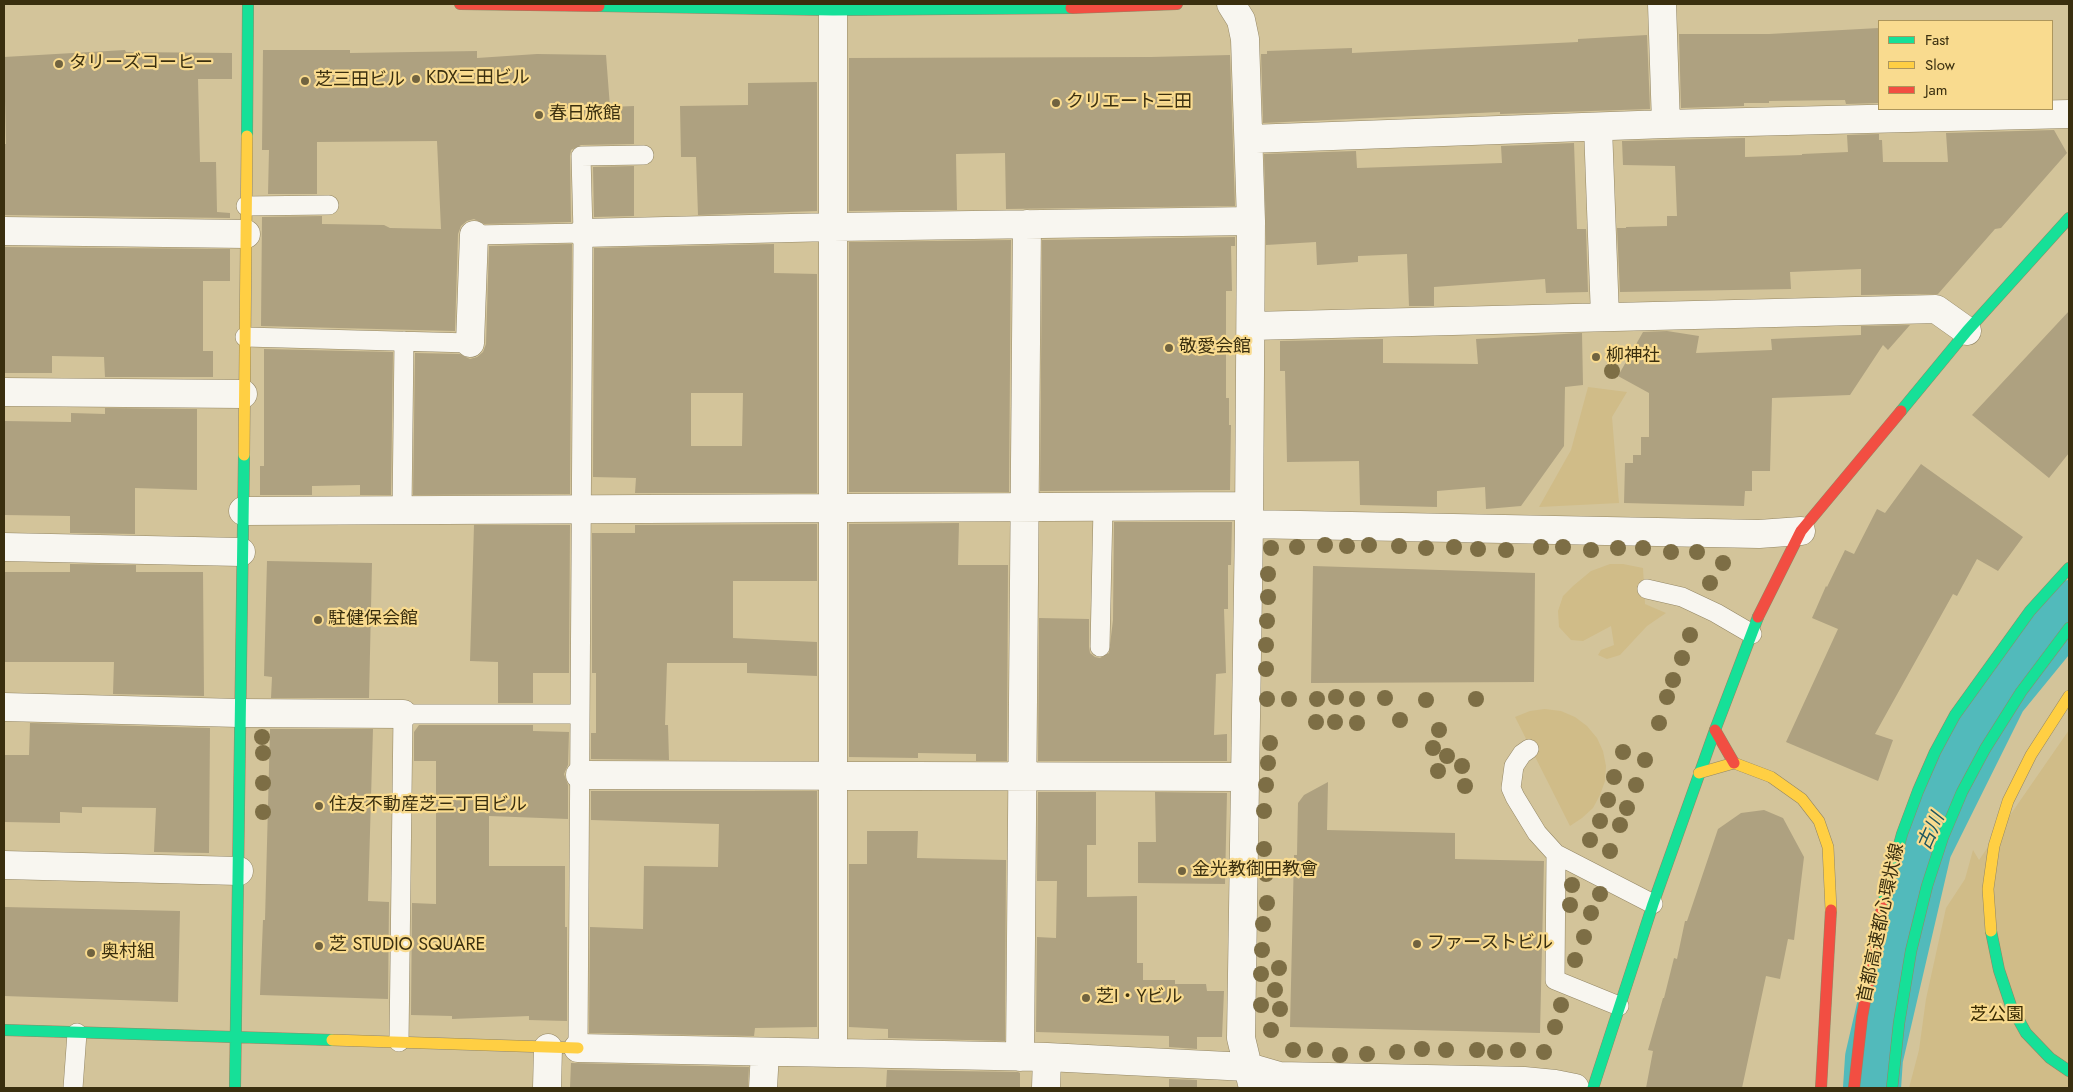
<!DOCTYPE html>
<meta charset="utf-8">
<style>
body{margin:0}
#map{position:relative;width:2073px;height:1092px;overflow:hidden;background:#d3c49a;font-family:Jost,sans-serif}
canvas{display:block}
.frame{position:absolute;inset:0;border:5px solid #3a2f0f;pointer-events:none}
.legend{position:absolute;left:1878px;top:20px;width:175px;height:90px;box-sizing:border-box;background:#f9db8f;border:1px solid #ad965c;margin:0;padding:6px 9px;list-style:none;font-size:15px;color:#3a2f0f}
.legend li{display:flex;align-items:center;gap:10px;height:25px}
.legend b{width:25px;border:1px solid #ad965c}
</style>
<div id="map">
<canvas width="2073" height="1092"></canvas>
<div class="frame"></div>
<ul class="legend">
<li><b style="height:6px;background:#16e098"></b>Fast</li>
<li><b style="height:6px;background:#ffcf43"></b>Slow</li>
<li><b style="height:6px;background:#f24e42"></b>Jam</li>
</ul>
</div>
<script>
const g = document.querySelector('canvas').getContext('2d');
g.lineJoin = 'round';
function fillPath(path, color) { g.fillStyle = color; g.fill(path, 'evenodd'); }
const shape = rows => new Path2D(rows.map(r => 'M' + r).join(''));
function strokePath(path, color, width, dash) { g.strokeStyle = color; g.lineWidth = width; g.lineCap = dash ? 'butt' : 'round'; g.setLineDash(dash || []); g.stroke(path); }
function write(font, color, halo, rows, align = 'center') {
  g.font = font + ' Jost,"Noto Sans JP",sans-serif'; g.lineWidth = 4.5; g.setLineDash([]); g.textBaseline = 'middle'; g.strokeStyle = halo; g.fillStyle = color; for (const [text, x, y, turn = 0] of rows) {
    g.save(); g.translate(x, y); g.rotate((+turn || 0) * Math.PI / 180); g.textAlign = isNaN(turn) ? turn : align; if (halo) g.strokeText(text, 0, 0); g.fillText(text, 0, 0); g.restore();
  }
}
const green = shape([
 [1588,387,1627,392,1612,417,1619,503,1539,507,1571,450],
 [1610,564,1623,564,1643,568,1645,604,1666,613,1647,626,1620,655,1607,659,1598,655,1601,650,1614,645,1611,626,1583,641,1571,640,1559,627,1558,611,1563,596,1573,586,1591,571],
 [1545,709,1561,711,1575,717,1587,726,1597,738,1603,751,1606,766,1605,781,1600,795,1593,808,1582,818,1570,826,1515,717,1530,711],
 [2069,730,2069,1088,1909,1088,1919,1050,1926,999,1946,908,1965,879,1973,850,1979,860]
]);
const river = shape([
 [1872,1088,1874,1058,1923,847,1998,696,2069,609]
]);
const building = shape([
 [1879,28,1879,103,1846,104,1845,100,1769,101,1769,103,1744,103,1744,106,1681,108,1679,34,1769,34],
 [1647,35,1650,109,1500,114,1500,112,1263,123,1261,54,1267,54,1267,51,1352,48,1352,53,1578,42,1578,39],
 [125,50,126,52,232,53,232,79,198,79,200,162,216,162,217,212,230,213,230,218,4,215,4,144,6,144,4,57],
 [263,50,350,50,350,53,477,51,477,58,537,54,606,55,610,107,634,106,634,144,581,145,571,150,570,156,571,222,484,224,474,219,467,221,461,226,458,234,455,331,261,326,262,217,322,216,322,224,384,225,390,228,441,229,437,141,317,142,317,194,268,194,269,150,262,150],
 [1230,55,1235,206,1006,209,1005,153,956,154,957,210,849,211,849,58,1151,57],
 [817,82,817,211,698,215,696,157,681,157,680,106,748,105,748,83],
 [2054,130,2067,153,2001,228,1995,229,1938,294,1861,295,1861,269,1790,272,1791,289,1620,292,1617,228,1626,228,1626,227,1667,226,1667,216,1677,216,1675,166,1623,165,1622,141,1745,138,1745,157,1802,155,1802,154,1848,152,1847,135,1879,134,1879,140,1882,140,1883,162,1948,162,1946,133],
 [1574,143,1577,229,1586,229,1588,292,1546,293,1545,279,1434,287,1434,306,1409,306,1407,254,1358,256,1358,262,1317,265,1316,242,1266,245,1264,154,1356,151,1357,168,1502,163,1501,146],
 [634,166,634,216,594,217,593,167],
 [1235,237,1235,246,1231,246,1232,291,1226,291,1226,398,1229,398,1229,425,1231,425,1230,490,1040,491,1042,240],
 [1011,240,1009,492,849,492,849,242],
 [572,244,570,494,413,495,415,353,460,354,470,359,477,357,483,352,486,344,489,246],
 [774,244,774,273,817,274,817,493,635,493,636,478,593,477,594,248],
 [691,393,743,393,742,446,691,446],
 [4,247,230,249,230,281,203,281,203,351,213,351,213,377,105,377,104,357,52,356,52,373,4,373],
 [2069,311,2069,453,2049,478,1972,415],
 [1910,325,1888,350,1883,345,1850,395,1772,398,1770,471,1752,471,1752,491,1745,491,1744,506,1624,503,1625,463,1633,463,1633,455,1641,455,1641,437,1649,437,1649,393,1618,376,1643,332,1667,331,1699,336,1696,353,1772,350,1771,339,1861,335,1861,326],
 [1582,333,1583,385,1565,387,1564,446,1521,506,1486,509,1485,487,1437,491,1437,507,1360,505,1359,461,1287,462,1285,371,1280,371,1280,341,1383,339,1383,363,1478,364,1476,339],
 [264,349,393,352,391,495,360,495,360,485,312,486,312,495,260,495,260,466,264,466],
 [105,408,197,409,197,490,135,488,135,534,70,533,70,516,4,515,4,421,71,422,71,413,105,414],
 [1921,464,2023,537,1998,571,1977,559,1957,596,1953,594,1875,734,1893,740,1878,781,1786,742,1838,629,1812,618,1826,586,1827,587,1845,550,1854,554,1877,509,1885,513],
 [1114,522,1232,522,1231,565,1228,565,1228,609,1224,609,1226,673,1216,674,1214,735,1227,734,1227,761,1038,761,1039,618,1089,619,1089,647,1090,653,1095,657,1100,658,1109,653,1113,620],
 [959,523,958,565,1008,565,1007,761,976,761,976,754,918,753,918,758,849,757,849,524],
 [817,524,817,581,733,581,733,638,817,642,817,676,747,673,747,663,667,663,665,725,668,725,669,760,591,759,591,733,596,733,596,673,592,673,592,533,635,533,635,525],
 [474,525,570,525,569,673,533,673,533,703,498,703,498,662,470,661],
 [267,561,372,563,369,698,271,698,272,677,264,676],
 [70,564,136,565,136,572,203,572,204,696,113,694,114,662,4,662,4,572,70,572],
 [1313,566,1535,573,1534,682,1311,683],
 [30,723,210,728,209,853,154,852,156,808,82,807,82,813,60,812,60,823,4,822,4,755,29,755],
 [419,725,533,725,533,731,569,732,568,765,564,774,568,785,568,819,489,816,489,866,565,866,565,927,567,927,567,1021,529,1020,529,1016,452,1019,452,1016,411,1015,412,903,436,904,436,761,414,761,414,732],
 [270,729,373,729,368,901,389,902,388,999,260,995,263,920,265,920],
 [1328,782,1327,830,1455,833,1455,859,1544,861,1540,1033,1290,1027,1294,855,1297,855,1298,803,1304,795],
 [591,791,817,791,817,1027,755,1028,754,1036,589,1033,590,927,643,929,644,866,718,867,719,824,591,820],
 [1038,792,1096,792,1096,845,1087,845,1087,897,1137,896,1137,963,1143,963,1143,980,1175,980,1175,984,1206,984,1207,991,1224,991,1222,1037,1197,1037,1197,1049,1169,1047,1169,1036,1036,1032,1037,937,1056,938,1057,881,1037,881],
 [1155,792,1227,793,1225,884,1138,883,1138,842,1156,842],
 [1764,810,1783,818,1804,857,1794,940,1788,939,1780,979,1766,976,1742,1088,1646,1088,1653,1051,1648,1050,1663,998,1664,998,1674,958,1677,959,1685,921,1687,921,1718,829,1741,813],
 [867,831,918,831,917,858,1006,860,1005,1041,888,1038,888,1029,849,1027,849,864,867,864],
 [4,907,180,911,178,1002,4,996],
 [571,1063,749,1067,748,1088,570,1088],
 [887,1070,1018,1072,1020,1073,1020,1088,886,1088],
 [1169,1079,1197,1080,1197,1088,1169,1088]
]);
const lane = shape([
 [246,206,329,205],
 [474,235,583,233],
 [245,337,470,343],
 [402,511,404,341],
 [1647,589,1682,597,1716,613,1752,634],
 [1100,647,1103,507],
 [1529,749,1522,754,1514,766,1511,788,1515,797,1537,833,1556,854,1653,904],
 [1556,854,1555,980,1619,1006],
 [399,1042,403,714,580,714],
 [578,1048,583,233,581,156,644,155],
 [73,1088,77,1033]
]);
const street = shape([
 [1231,4,1241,20,1245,39,1251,221,1249,524,1241,1038,1253,1088],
 [1662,4,1666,124],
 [833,10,833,1052],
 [1598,127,1605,317],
 [1249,139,1666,124,2069,114],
 [4,231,246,234],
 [583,233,833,227,1251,221],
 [1251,326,1936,309,1967,331],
 [470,343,474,235],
 [4,392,243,394],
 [243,511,1249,506],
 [1249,524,1759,534,1801,531],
 [4,547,241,552],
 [4,707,239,713,403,714],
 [580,775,1245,777],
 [4,865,239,871],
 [578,1048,1047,1057,1248,1067,1279,1076,1524,1081,1555,1084,1575,1088],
 [1020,1057,1027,224],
 [547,1088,548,1048],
 [763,1088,765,1052],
 [1046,1088,1047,1057]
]);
const fast = shape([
 [599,6,833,10,1071,8],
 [247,136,248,4],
 [1901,411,1967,331,2069,218],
 [1882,907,1902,834,1918,791,1935,752,1955,715,2030,611,2069,568],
 [1991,931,1999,970,2011,1006,2026,1033,2050,1058,2069,1071],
 [4,1030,332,1040],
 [235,1088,244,455],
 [1593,1088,1653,904,1715,730,1758,617],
 [1892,1088,1899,1023,1911,951,1927,886,1943,837,1962,792,1985,749,2021,692,2069,628]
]);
const slow = shape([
 [244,455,247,136],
 [1699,773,1734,763,1771,777,1802,799,1819,821,1828,847,1831,910],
 [1991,931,1988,889,1994,846,2008,801,2031,755,2069,696],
 [332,1040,578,1048]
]);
const jam = shape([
 [460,4,599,6],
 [1071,8,1177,4],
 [1758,617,1801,531,1901,411],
 [1715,730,1734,763],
 [1821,1088,1831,910],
 [1854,1088,1862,1017,1882,907]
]);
const trees = [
 [1612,371],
 [1325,545],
 [1369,545],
 [1347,546],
 [1399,546],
 [1297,547],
 [1454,547],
 [1541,547],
 [1563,547],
 [1271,548],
 [1426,548],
 [1618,548],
 [1643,548],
 [1478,549],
 [1506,550],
 [1591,550],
 [1671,552],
 [1697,552],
 [1723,563],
 [1268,574],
 [1710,583],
 [1268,597],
 [1267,621],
 [1690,635],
 [1266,645],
 [1682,658],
 [1266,669],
 [1673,680],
 [1336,697],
 [1667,697],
 [1385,698],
 [1267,699],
 [1289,699],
 [1317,699],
 [1357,699],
 [1476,699],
 [1426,700],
 [1400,720],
 [1316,722],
 [1335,722],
 [1357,723],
 [1659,723],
 [1439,730],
 [262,737],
 [1270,743],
 [1433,748],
 [1623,752],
 [263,753],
 [1447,756],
 [1645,760],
 [1268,763],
 [1462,766],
 [1438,771],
 [1614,777],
 [263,783],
 [1266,785],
 [1636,785],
 [1465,786],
 [1608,800],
 [1627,808],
 [1264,811],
 [263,812],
 [1600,821],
 [1620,825],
 [1590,840],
 [1264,849],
 [1610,851],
 [1266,874],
 [1572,885],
 [1600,894],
 [1267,903],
 [1570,905],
 [1591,913],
 [1263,924],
 [1584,937],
 [1262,950],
 [1575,960],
 [1279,968],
 [1261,974],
 [1275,990],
 [1261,1005],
 [1561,1005],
 [1280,1009],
 [1555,1027],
 [1271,1030],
 [1422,1049],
 [1293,1050],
 [1315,1050],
 [1446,1050],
 [1477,1050],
 [1518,1050],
 [1397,1052],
 [1495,1052],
 [1544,1052],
 [1367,1054],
 [1340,1055]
];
const markers = [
 [59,64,5,"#706340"],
 [416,79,5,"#706340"],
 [305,81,5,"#706340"],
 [1056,103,5,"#706340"],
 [539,115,5,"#706340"],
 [1169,348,5,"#706340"],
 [1596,357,5,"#706340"],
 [318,620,5,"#706340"],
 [319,806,5,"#706340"],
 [1182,871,5,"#706340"],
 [1417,944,5,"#706340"],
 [319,946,5,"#706340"],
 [91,953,5,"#706340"],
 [1086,998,5,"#706340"]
];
const poiNames = [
 ["タリーズコーヒー",69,64],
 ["KDX三田ビル",426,79],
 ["芝三田ビル",315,81],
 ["クリエート三田",1066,103],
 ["春日旅館",549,115],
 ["敬愛会館",1179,348],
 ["柳神社",1606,357],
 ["駐健保会館",328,620],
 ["住友不動産芝三丁目ビル",329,806],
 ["金光教御田教會",1192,871],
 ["ファーストビル",1427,944],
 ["芝 STUDIO SQUARE",329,946],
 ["奥村組",101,953],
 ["芝I・Yビル",1096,998]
];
const streetNames = [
 ["首都高速都心環状線",1882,923,-78]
];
const parkNames = [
 ["芝公園",1997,1016]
];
const waterNames = [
 ["古川",1932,832,-66]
];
fillPath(green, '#d0bc88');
strokePath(river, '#52babb', 58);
fillPath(building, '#aea180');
strokePath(lane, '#938664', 20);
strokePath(street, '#938664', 29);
strokePath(fast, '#938664', 12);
strokePath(slow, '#938664', 12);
strokePath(jam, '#938664', 12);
strokePath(lane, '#f8f6f0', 19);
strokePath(street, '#f8f6f0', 28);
strokePath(fast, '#16e098', 11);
strokePath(slow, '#ffcf43', 11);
strokePath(jam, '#f24e42', 11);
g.fillStyle = '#7d6e45';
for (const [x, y] of trees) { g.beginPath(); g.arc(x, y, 8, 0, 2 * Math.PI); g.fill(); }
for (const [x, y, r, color] of markers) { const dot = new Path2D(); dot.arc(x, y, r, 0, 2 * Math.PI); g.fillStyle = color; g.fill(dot); strokePath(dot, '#f9db8f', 2); }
write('18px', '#3a2f0f', '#f9db8f', poiNames, 'left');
write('18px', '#3a2f0f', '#f9db8f', streetNames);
write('18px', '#362800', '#f9db8f', parkNames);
write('italic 19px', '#1e565f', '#f9db8f', waterNames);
</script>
